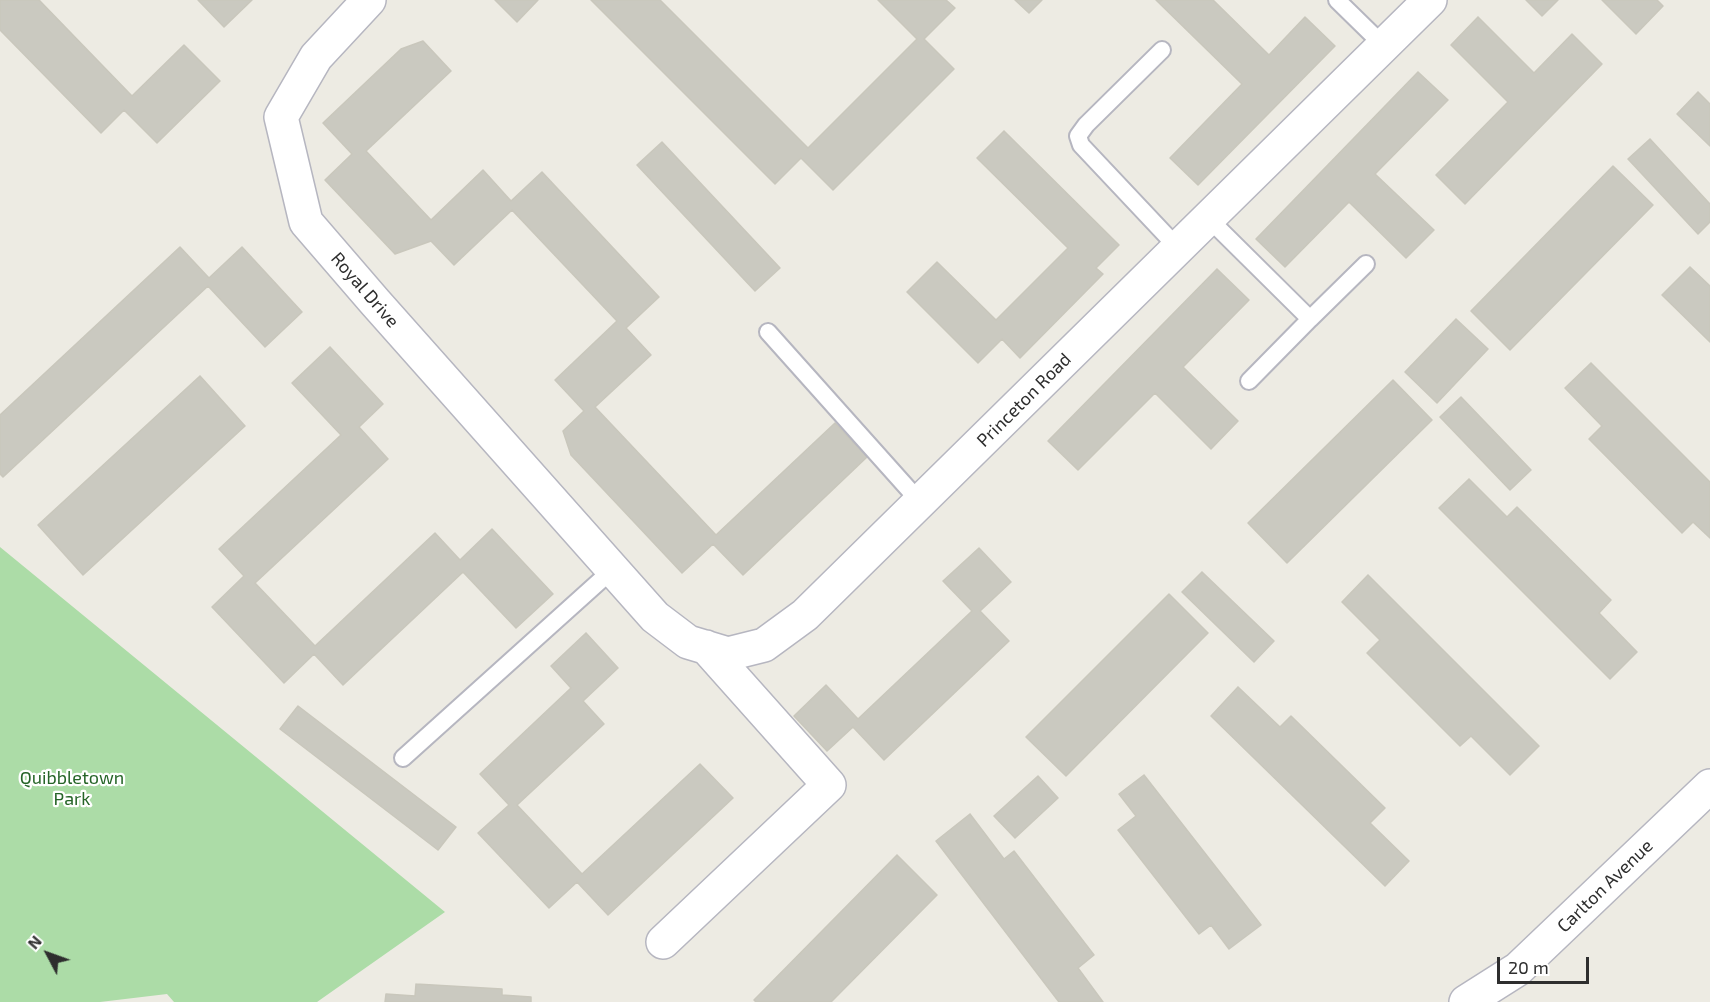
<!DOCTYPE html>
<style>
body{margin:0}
#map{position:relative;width:1710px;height:1002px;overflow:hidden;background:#edebe3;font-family:"Exo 2",sans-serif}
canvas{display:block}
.north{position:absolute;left:18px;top:924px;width:60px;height:60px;-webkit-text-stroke:4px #fff;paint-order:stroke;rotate:311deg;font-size:16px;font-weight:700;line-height:24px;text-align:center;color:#2e2e2e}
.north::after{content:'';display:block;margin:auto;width:21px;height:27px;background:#2e2e2e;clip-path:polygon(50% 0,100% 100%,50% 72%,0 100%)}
.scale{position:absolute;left:1497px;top:957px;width:92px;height:27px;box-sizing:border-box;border:3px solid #2e2e2e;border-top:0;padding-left:8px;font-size:18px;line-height:21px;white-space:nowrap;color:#2e2e2e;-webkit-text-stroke:4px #fff;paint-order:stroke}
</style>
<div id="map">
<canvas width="1710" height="1002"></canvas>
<div class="north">N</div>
<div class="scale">20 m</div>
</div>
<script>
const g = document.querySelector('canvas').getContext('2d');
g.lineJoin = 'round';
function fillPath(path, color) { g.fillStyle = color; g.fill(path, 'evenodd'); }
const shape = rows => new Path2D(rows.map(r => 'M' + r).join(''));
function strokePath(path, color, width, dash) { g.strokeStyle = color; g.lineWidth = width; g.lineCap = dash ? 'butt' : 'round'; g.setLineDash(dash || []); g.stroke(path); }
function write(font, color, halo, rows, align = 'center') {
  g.font = font + ' "Exo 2",sans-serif'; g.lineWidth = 4.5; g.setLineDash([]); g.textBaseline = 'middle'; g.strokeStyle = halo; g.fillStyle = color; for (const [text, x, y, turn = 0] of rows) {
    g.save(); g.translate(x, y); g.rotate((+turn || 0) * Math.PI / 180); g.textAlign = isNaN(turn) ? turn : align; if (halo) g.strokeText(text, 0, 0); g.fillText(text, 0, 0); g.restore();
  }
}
const green = shape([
 [0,547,445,912,317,1002,174,1002,167,994,100,1002,0,1002]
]);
const building = shape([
 [0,0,39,0,132,96,184,45,220,81,157,143,124,110,101,133,0,30,0,0],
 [198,0,252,0,224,27,198,0],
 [495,0,538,0,517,22,495,0],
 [591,0,660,0,808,148,917,39,878,0,946,0,955,8,924,39,954,69,833,190,801,158,775,184,591,0],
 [1015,0,1042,0,1029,13,1015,0],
 [1156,0,1213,0,1269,55,1305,17,1335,46,1198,185,1170,158,1242,84,1156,0],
 [1526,0,1558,0,1542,16,1526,0],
 [1602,0,1657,0,1663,6,1636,34,1602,0],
 [1478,17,1534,73,1572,34,1602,64,1465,204,1436,175,1508,102,1451,45,1478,17],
 [423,41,451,71,366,151,431,220,483,170,511,201,542,172,659,297,626,328,651,355,595,407,716,535,835,423,867,457,743,575,713,544,682,573,571,455,563,431,584,411,555,380,617,321,512,210,454,265,431,241,395,254,325,180,352,154,323,123,401,49,423,41],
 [1418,72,1448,100,1375,174,1434,230,1406,258,1349,202,1285,267,1256,239,1418,72],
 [1698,92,1710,104,1710,146,1677,114,1698,92],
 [1004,131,1119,245,1096,268,1103,274,1020,358,1002,339,978,363,907,292,937,262,996,320,1068,248,977,158,1004,131],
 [1650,139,1710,204,1710,222,1698,234,1628,159,1650,139],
 [662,142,780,268,755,291,637,165,662,142],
 [1613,166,1653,205,1510,350,1471,311,1613,166],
 [180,247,209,278,242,247,302,312,265,347,208,286,3,477,0,474,0,415,180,247],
 [1690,267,1710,286,1710,342,1662,295,1690,267],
 [1217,269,1249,300,1183,367,1238,421,1211,449,1155,393,1078,470,1048,441,1217,269],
 [1456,319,1488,349,1437,403,1405,372,1456,319],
 [330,347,383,404,359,427,388,459,255,583,315,646,435,533,460,560,492,529,553,594,516,628,463,572,343,685,314,654,284,683,212,607,244,576,219,549,341,435,292,383,330,347],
 [1591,363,1710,482,1710,538,1693,522,1682,533,1589,439,1602,426,1565,388,1591,363],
 [200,376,245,426,83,575,38,525,200,376],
 [1393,380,1432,420,1287,563,1248,523,1393,380],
 [1461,397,1531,470,1510,490,1440,417,1461,397],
 [1469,479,1507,517,1517,507,1611,600,1599,613,1637,652,1610,679,1439,508,1469,479],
 [979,548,1011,582,980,611,1009,641,884,760,853,727,827,751,794,716,826,685,858,719,972,611,943,581,979,548],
 [1202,572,1274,641,1254,662,1182,592,1202,572],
 [1368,575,1539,746,1510,775,1471,736,1460,746,1367,653,1380,640,1342,602,1368,575],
 [1169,594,1208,633,1066,776,1026,737,1169,594],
 [586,633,618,668,583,701,604,724,517,805,582,874,700,764,733,798,608,915,577,882,549,908,478,833,509,805,480,774,571,688,551,666,586,633],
 [1238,687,1280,727,1291,716,1385,808,1370,823,1409,861,1385,886,1211,716,1238,687],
 [298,706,456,827,438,850,280,729,298,706],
 [1144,775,1261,925,1229,949,1211,925,1199,934,1118,830,1136,816,1119,794,1144,775],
 [1038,776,1058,798,1015,838,994,816,1038,776],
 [970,814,1004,859,1014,851,1094,955,1078,968,1103,1002,1059,1002,936,841,970,814],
 [897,855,937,895,831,1002,756,1002,754,1000,897,855],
 [416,984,502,989,502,995,531,997,531,1002,385,1002,386,994,415,996,416,984]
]);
const service = shape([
 [1337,0,1384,46],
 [1162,50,1086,125,1078,136,1081,145,1178,248],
 [1208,218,1310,319,1249,381],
 [1310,319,1366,264],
 [768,332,920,502],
 [403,758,612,570]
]);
const minor = shape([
 [369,0,316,57,281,117,306,222,375,302,655,617,688,642,728,654,764,645,805,615,1430,0],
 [663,942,829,785,706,647],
 [1466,1002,1518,969,1710,786]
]);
const streetNames = [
 ["Royal Drive",365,290,49],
 ["Princeton Road",1024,400,-45],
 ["Carlton Avenue",1605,886,-44]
];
const parkNames = [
 ["Quibbletown",72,778],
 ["Park",72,799]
];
fillPath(green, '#acdca7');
fillPath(building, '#cac9c0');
strokePath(building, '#c9c7bc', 1.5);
strokePath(service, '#b6b6c0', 20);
strokePath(minor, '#b6b6c0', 36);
strokePath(service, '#fff', 16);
strokePath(minor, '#fff', 33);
write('18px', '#2e2e2e', '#fff', streetNames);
write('18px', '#256427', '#fff', parkNames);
</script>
